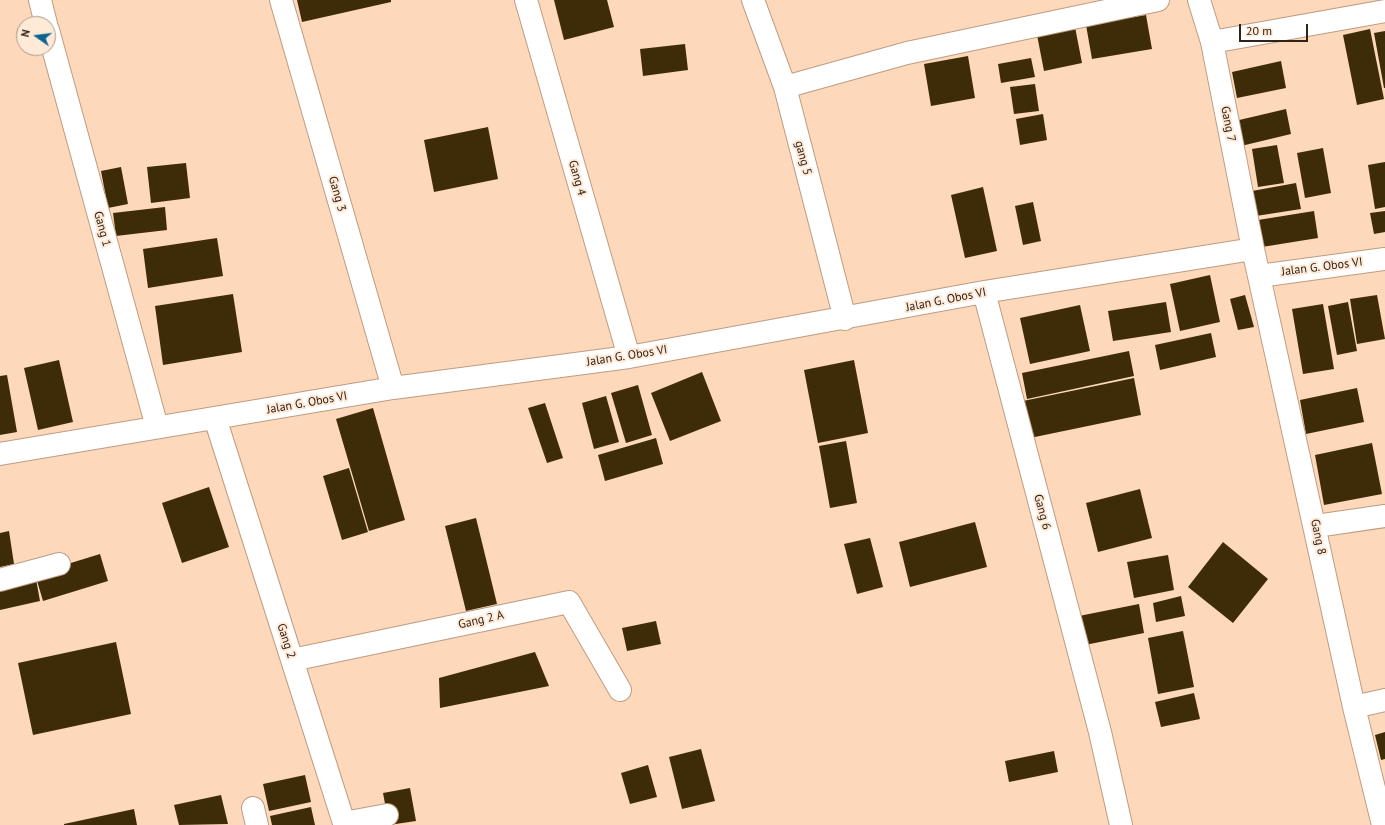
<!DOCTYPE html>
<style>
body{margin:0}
#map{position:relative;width:1385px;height:825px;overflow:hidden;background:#fdd8bb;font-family:"PT Sans",sans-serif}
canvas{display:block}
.north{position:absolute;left:16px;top:16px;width:40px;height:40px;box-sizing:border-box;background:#ffe9d7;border:1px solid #ac998a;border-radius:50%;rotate:284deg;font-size:11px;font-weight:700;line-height:16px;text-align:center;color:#302217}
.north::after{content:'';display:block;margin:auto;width:14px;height:18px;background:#0a6595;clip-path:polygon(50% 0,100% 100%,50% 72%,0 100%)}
.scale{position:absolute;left:1239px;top:24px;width:69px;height:18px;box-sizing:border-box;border:2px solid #302217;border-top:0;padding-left:5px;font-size:12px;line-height:14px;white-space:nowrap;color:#302217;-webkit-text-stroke:3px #ffe9d7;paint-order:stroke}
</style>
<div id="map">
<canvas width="1385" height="825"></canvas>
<div class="north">N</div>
<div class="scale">20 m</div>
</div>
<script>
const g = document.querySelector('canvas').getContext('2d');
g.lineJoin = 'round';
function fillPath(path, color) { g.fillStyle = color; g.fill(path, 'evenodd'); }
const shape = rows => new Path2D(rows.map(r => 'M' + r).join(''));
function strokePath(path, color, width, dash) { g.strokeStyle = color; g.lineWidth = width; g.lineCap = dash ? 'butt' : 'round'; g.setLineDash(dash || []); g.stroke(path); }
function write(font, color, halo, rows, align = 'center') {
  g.font = font + ' "PT Sans",sans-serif'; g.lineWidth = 4; g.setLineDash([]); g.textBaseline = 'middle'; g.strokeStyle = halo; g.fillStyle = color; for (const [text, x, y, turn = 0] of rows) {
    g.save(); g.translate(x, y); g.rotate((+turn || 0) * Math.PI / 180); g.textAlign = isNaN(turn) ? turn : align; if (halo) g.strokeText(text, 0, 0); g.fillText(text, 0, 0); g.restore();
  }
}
const building = shape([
 [297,0,391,0,391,2,302,22],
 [554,0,607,0,614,27,564,40],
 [1146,15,1152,49,1092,59,1086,25],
 [1075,27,1082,63,1044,71,1037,35],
 [1370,29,1384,99,1357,105,1343,35],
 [1385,31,1385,88,1384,88,1374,33],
 [685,44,688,70,643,76,640,49],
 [968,56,975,98,931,106,924,64],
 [1031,58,1035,77,1001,83,998,64],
 [1281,61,1286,88,1237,98,1232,72],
 [1035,84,1039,111,1014,114,1010,87],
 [1286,109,1291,134,1241,146,1235,121],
 [1043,114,1047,140,1020,145,1016,119],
 [488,127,498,179,434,192,424,140],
 [1277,145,1284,183,1258,187,1252,149],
 [1323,148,1331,193,1305,198,1297,153],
 [1385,162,1385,207,1375,209,1368,165],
 [186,163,190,198,151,203,147,167],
 [121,167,128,204,108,208,101,171],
 [1296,183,1301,209,1256,216,1252,191],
 [983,187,997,251,965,258,951,195],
 [1033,202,1041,241,1023,245,1015,206],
 [165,207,167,230,116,236,113,213],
 [1314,211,1318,238,1262,247,1258,220],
 [1385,211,1385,232,1374,234,1370,213],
 [217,238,223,276,148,288,143,249],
 [1210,275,1220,322,1180,331,1170,284],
 [233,294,242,352,163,365,155,306],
 [1245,295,1254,327,1238,330,1230,299],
 [1377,295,1385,339,1357,344,1350,299],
 [1166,302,1171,332,1113,341,1108,311],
 [1348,302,1357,351,1337,355,1328,306],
 [1323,304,1334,369,1303,374,1292,309],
 [1080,305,1090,351,1030,364,1020,318],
 [1211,333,1216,357,1160,370,1155,345],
 [1129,351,1134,376,1027,399,1022,373],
 [59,360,73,422,38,430,24,368],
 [854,360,868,433,818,443,804,370],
 [702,372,721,421,670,441,651,393],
 [7,375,17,432,0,435,0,376],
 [1134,378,1141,415,1030,438,1023,401],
 [638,385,652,435,626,443,611,393],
 [1357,388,1364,422,1306,434,1300,400],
 [606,396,619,442,594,449,582,403],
 [545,403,563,458,547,463,528,408],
 [373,408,405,520,369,531,336,419],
 [656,438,663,464,605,481,598,455],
 [846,441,857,503,830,508,819,446],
 [1372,443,1382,494,1324,505,1315,455],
 [349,468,368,532,342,540,323,476],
 [209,487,229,547,182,563,162,503],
 [1140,489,1152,538,1098,552,1086,503],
 [476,518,497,604,466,611,445,526],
 [975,522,987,567,910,587,899,542],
 [9,531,14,564,0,567,0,533],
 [870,538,883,587,857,594,844,544],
 [1223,542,1268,579,1233,623,1188,587],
 [100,554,108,581,43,601,35,574],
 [1168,555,1174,590,1134,598,1127,562],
 [36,579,40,601,0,610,0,588],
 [1181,596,1185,616,1156,622,1153,603],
 [1139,604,1144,633,1085,645,1079,616],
 [656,621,661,644,627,651,622,628],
 [1183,631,1194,687,1158,694,1148,638],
 [116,642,131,714,33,735,18,663],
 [535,652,549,686,440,708,439,678],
 [1194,693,1200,719,1161,727,1155,702],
 [1385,732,1385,759,1381,760,1375,735],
 [701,749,715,801,682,809,669,757],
 [1054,751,1058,772,1009,782,1005,761],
 [648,765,657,797,630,804,621,773],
 [305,775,311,802,269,811,263,784],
 [410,788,416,821,389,825,383,793],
 [221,795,228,824,179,825,174,805],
 [311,807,315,825,272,825,270,816],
 [134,809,137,825,64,825,64,824]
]);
const street = shape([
 [40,0,46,24],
 [281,0,393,388],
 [526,0,629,357],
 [753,0,785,87,845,319],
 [1199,0,1212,42,1253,249,1354,707,1383,825],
 [48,30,157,427],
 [1212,42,1385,11],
 [785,87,907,53,1158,0],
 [1259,276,1385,259],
 [984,292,1100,732,1121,825],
 [215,418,344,823,387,815],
 [0,454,393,388,629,357,984,292,1253,249],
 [1316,526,1385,516],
 [0,580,59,564],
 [292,660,569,602,620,690],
 [1354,707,1385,700],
 [253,808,257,825]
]);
const streetNames = [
 ["Gang 7",1228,124,79],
 ["gang 5",803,158,75],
 ["Gang 4",577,178,74],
 ["Gang 3",337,194,74],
 ["Gang 1",102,229,75],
 ["Jalan G. Obos VI",1322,267,-7],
 ["Jalan G. Obos VI",946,300,-11],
 ["Jalan G. Obos VI",627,356,-9],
 ["Jalan G. Obos VI",307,403,-10],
 ["Gang 6",1042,512,75],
 ["Gang 8",1318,537,78],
 ["Gang 2 A",481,620,-13],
 ["Gang 2",286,641,72]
];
fillPath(building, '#3e2c09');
strokePath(street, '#be9c80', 24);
strokePath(street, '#fff', 22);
write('12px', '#302217', '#ffe9d7', streetNames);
</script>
